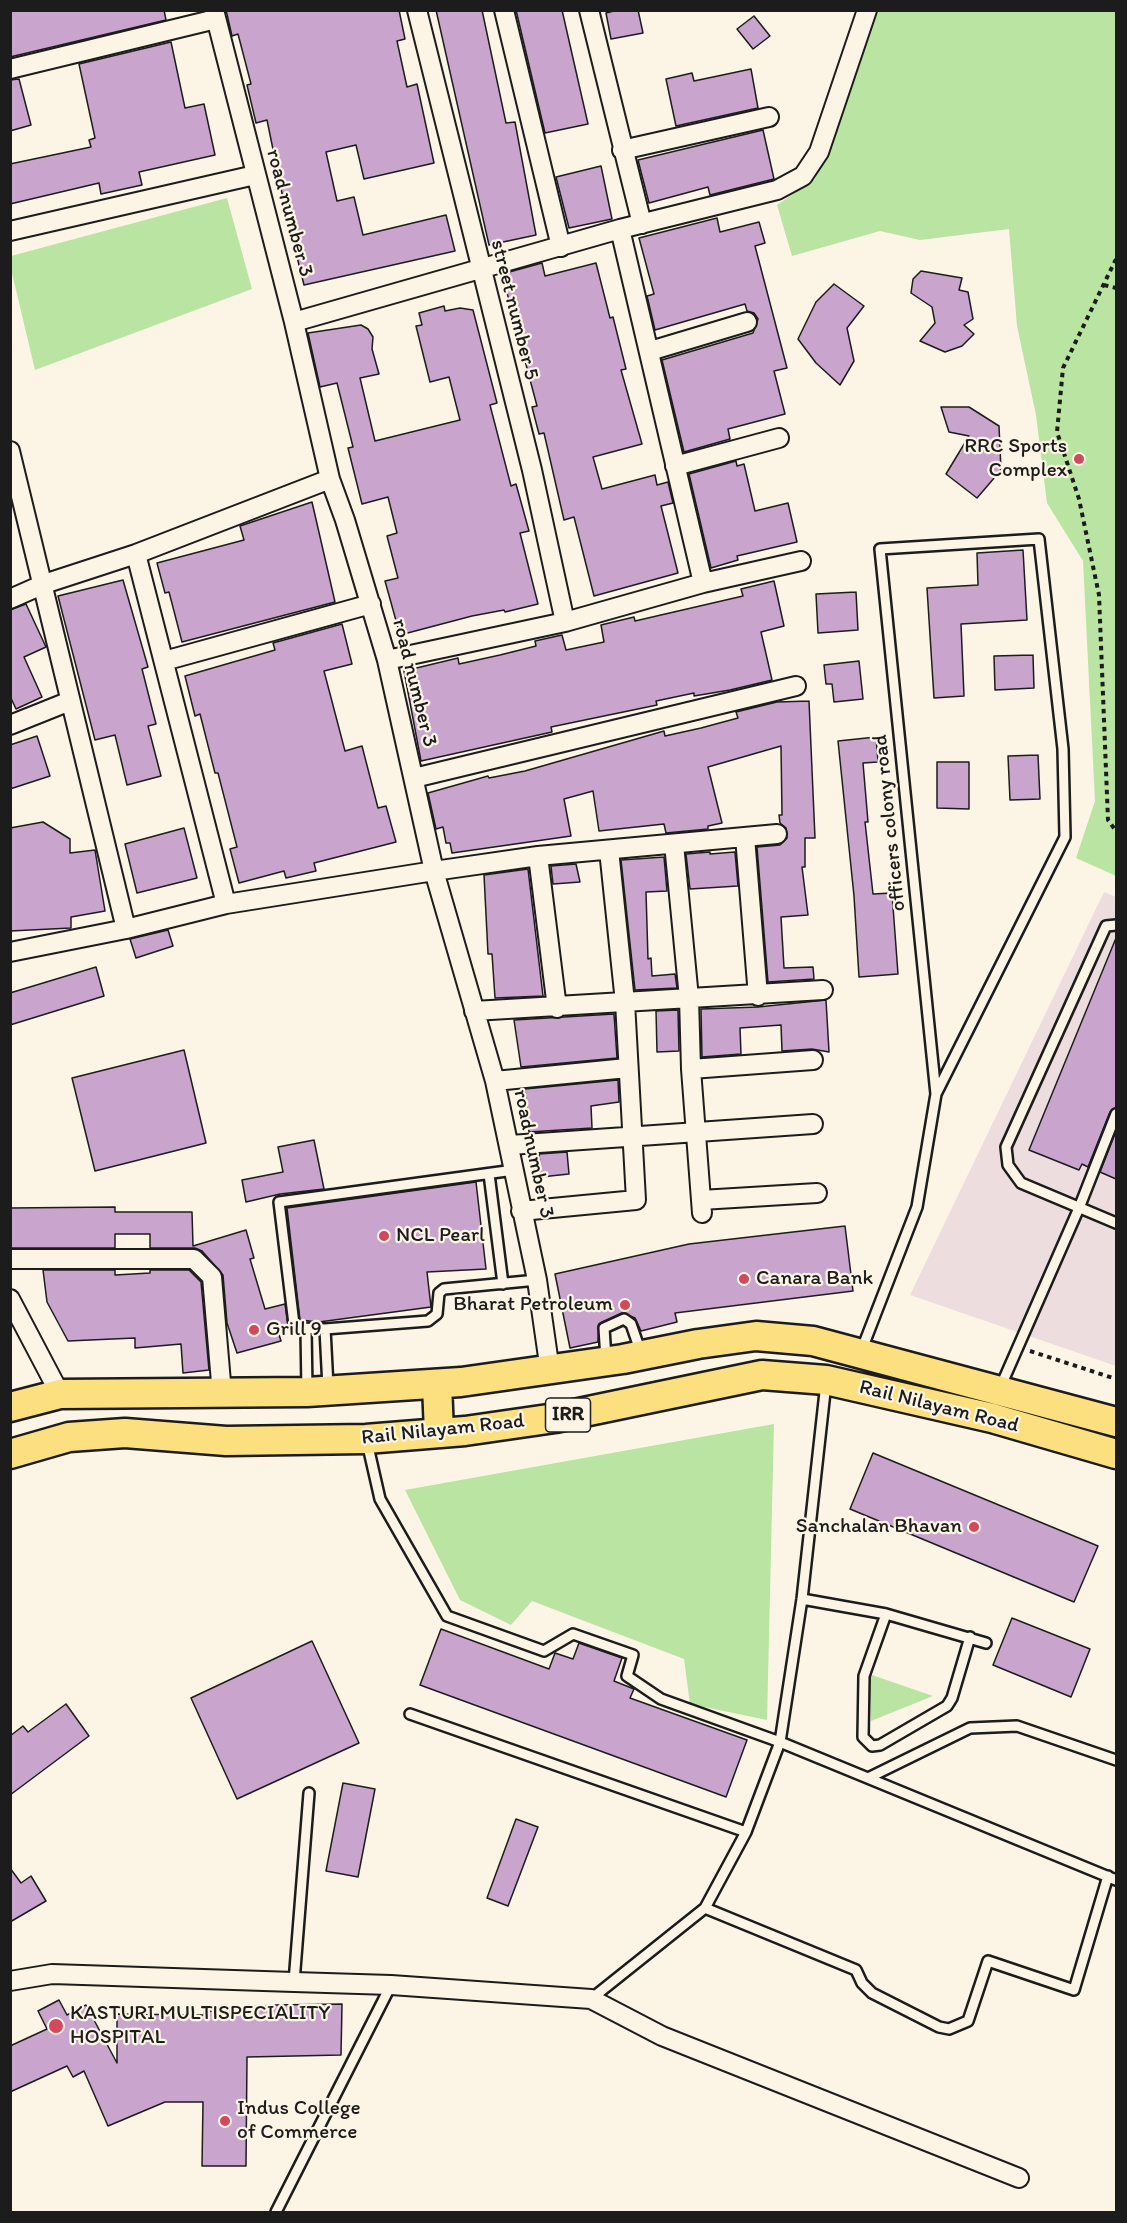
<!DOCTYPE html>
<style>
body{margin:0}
#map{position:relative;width:1127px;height:2223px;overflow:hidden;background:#fcf5e5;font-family:Itim,sans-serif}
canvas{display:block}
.frame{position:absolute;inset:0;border:12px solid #1c1c1c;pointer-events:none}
</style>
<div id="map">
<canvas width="1127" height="2223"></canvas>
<div class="frame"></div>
</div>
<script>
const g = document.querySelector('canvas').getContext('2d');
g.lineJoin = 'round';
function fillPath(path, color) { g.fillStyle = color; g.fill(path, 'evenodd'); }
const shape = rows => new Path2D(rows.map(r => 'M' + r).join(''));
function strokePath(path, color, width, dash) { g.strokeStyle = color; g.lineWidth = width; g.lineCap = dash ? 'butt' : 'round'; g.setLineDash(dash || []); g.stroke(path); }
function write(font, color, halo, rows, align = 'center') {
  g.font = font + ' Itim,sans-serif'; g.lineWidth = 4.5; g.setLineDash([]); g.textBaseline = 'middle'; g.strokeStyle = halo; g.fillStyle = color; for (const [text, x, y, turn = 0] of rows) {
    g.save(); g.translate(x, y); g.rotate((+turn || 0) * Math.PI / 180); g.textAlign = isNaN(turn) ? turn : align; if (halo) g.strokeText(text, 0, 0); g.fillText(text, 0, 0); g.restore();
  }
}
const built = shape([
 [1104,892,1116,897,1116,1366,910,1295]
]);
const green = shape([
 [876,11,1116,11,1116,876,1076,858,1095,801,1083,561,1047,503,1036,415,1017,326,1009,229,920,240,880,231,792,256,777,205,815,179,826,144,851,89],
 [227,198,252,289,35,370,11,269,11,256],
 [774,1424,767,1720,690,1704,684,1659,532,1601,511,1625,460,1600,405,1490],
 [869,1674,933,1696,871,1721]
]);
const building = shape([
 [10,10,164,10,166,20,10,57,10,10],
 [226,10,399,10,405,39,397,41,407,87,417,84,434,163,364,179,356,145,326,152,337,201,354,197,363,235,446,215,455,251,304,285,286,213,267,120,256,123,247,85,251,84,238,34,232,36,226,10],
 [436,10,482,10,506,123,515,122,536,235,489,245,436,10],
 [516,10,562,10,588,124,545,133,516,10],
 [618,10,638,10,643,33,611,39,606,13,618,10],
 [754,16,770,36,753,49,737,29,754,16],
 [171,42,185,108,204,104,215,155,139,172,142,185,101,194,99,183,10,204,10,164,91,147,89,140,95,138,79,64,171,42],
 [751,69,758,108,676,126,666,79,692,73,694,81,751,69],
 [19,79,31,125,10,131,10,80,19,79],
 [763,130,774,179,710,195,708,187,649,203,638,160,763,130],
 [601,166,612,219,569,228,556,177,601,166],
 [717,218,720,232,759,222,765,243,755,246,787,368,774,371,785,414,728,429,730,439,684,452,662,360,753,333,758,319,754,313,747,311,745,304,655,330,647,296,654,294,639,238,717,218],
 [542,263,545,276,596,263,610,318,613,317,626,369,621,370,642,444,593,457,602,489,655,475,657,485,668,482,673,503,661,506,678,573,594,596,574,517,564,520,544,433,539,434,532,407,537,406,502,274,542,263],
 [921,271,962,278,959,290,968,292,973,319,964,325,974,334,962,346,945,352,920,341,935,323,932,307,911,293,913,279,921,271],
 [834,284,864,306,847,328,854,361,840,385,816,363,798,339,816,302,834,284],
 [444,306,445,311,460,308,473,310,497,403,490,405,511,486,516,484,529,531,520,533,538,604,505,612,504,610,472,616,400,635,385,581,398,578,387,536,397,533,388,497,362,504,348,448,353,447,337,383,320,387,308,333,361,325,368,329,373,337,372,349,379,374,360,378,375,441,460,420,449,377,430,382,416,326,422,325,419,313,444,306],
 [941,407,969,407,999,426,1001,470,977,498,946,474,969,436,949,432,941,407],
 [736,461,737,466,744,464,755,511,788,503,797,542,737,556,738,560,711,568,689,474,736,461],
 [312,502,335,602,182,642,169,592,165,593,157,563,244,540,240,526,312,502],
 [1023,550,1027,620,961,624,964,696,934,698,927,588,978,585,977,553,1023,550],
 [123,580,148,667,142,669,156,724,148,726,161,776,127,785,115,735,95,740,58,596,123,580],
 [774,581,784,626,761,632,772,680,730,690,694,696,694,693,656,701,657,705,551,727,552,732,421,761,404,671,458,658,459,664,500,655,536,646,535,641,562,635,566,650,604,642,601,625,634,617,635,621,743,596,741,589,774,581],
 [856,592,858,630,818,633,816,594,856,592],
 [26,604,46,647,24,657,42,697,16,709,10,696,10,610,26,604],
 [342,624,352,664,324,671,345,751,362,746,378,808,386,806,396,842,314,863,316,871,286,878,284,871,239,883,230,849,237,847,218,773,215,773,200,714,195,716,185,676,275,650,273,643,342,624],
 [1033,655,1034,688,995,690,994,656,1033,655],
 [859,661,863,699,834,702,832,684,826,684,824,665,859,661],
 [809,701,815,838,805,838,805,867,802,867,808,915,781,917,784,968,813,967,814,979,768,982,757,847,780,845,787,838,786,828,780,823,779,815,782,815,781,746,708,767,722,823,708,826,708,829,666,833,664,824,599,831,593,791,564,799,571,836,452,853,450,843,446,843,443,827,436,829,428,793,488,776,489,778,525,771,664,731,665,736,701,728,738,718,736,712,777,702,809,701],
 [37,736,50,776,10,789,10,745,37,736],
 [876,737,878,762,863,763,868,822,865,822,873,894,892,893,898,974,859,977,854,896,838,741,876,737],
 [1038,755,1040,799,1010,800,1008,756,1038,755],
 [937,762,969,762,969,809,937,808,937,762],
 [43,822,70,839,70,853,95,850,105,911,71,917,71,928,10,931,10,828,43,822],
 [184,828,197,878,137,893,125,844,184,828],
 [710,852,710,854,735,852,738,886,690,889,686,854,710,852],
 [664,857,667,891,646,892,648,959,651,958,652,976,675,974,677,988,635,990,621,860,664,857],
 [576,864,580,882,553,884,551,866,576,864],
 [528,869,543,996,495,998,492,954,488,954,484,875,528,869],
 [168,930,173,946,136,958,130,939,168,930],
 [1116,938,1116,1107,1110,1112,1088,1167,1082,1164,1079,1170,1029,1150,1116,938],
 [96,967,104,996,10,1025,10,993,96,967],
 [826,1000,829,1052,812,1049,782,1051,781,1025,740,1028,741,1054,702,1057,701,1009,758,1007,826,1000],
 [678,1010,679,1051,657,1052,656,1011,678,1010],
 [614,1014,617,1058,521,1067,514,1020,614,1014],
 [184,1050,206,1143,95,1171,72,1078,184,1050],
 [618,1080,619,1102,591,1106,592,1128,529,1132,525,1089,618,1080],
 [1116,1131,1116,1179,1100,1172,1116,1131],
 [314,1140,324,1189,280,1194,246,1202,242,1180,283,1172,278,1147,314,1140],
 [567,1152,569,1174,541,1177,539,1154,567,1152],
 [476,1182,486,1269,427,1272,431,1307,319,1322,300,1320,287,1208,476,1182],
 [115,1207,115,1212,192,1212,193,1246,246,1230,254,1258,250,1259,265,1309,285,1304,288,1326,277,1328,281,1341,237,1353,227,1323,223,1275,202,1251,195,1248,150,1248,150,1234,115,1234,115,1248,10,1248,10,1208,115,1207],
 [845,1226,853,1291,675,1313,677,1322,641,1331,635,1318,622,1313,599,1324,598,1342,570,1348,555,1274,689,1244,845,1226],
 [43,1270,115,1270,115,1275,150,1273,150,1270,189,1270,201,1282,209,1370,183,1373,181,1344,135,1348,135,1338,68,1341,47,1302,43,1270],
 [873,1453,1098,1546,1074,1602,850,1509,873,1453],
 [1012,1618,1090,1649,1071,1697,993,1665,1012,1618],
 [441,1629,549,1669,555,1653,573,1659,579,1643,622,1658,614,1681,634,1689,630,1698,747,1740,726,1797,420,1685,441,1629],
 [312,1641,359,1743,237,1799,191,1698,312,1641],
 [66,1704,89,1736,10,1795,10,1736,23,1726,28,1732,66,1704],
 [343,1783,375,1789,358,1877,326,1871,343,1783],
 [516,1819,538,1827,508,1906,487,1898,516,1819],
 [10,1868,21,1883,31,1876,46,1901,10,1922,10,1868],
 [59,2000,67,2015,86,2005,117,2063,117,2014,204,2015,204,2011,239,2011,239,2008,274,2005,342,2004,341,2055,247,2057,246,2166,202,2166,203,2102,165,2102,108,2126,84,2071,73,2077,67,2066,10,2092,10,2046,47,2029,38,2011,59,2000]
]);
const path = shape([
 [1116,259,1063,368,1057,432,1079,499,1099,595,1108,820,1116,831],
 [1104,285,1116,288],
 [1030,1351,1116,1379]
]);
const lane = shape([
 [1116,925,1106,926,1006,1147,1008,1165,1021,1183,1116,1223],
 [514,1170,279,1202,294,1324,299,1328,325,1329,428,1321,437,1314,439,1293,444,1289,537,1280],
 [489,1174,503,1284],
 [306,1329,307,1390],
 [325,1329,328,1387],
 [862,1349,917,1207,936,1094,1065,837,1063,749,1039,539,880,549,936,1094],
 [606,1359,604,1328,624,1319,631,1324,641,1353],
 [1000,1388,1079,1208,1116,1114],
 [367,1442,380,1499,447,1616,544,1651,573,1634,633,1655,627,1676,661,1699,780,1742,1116,1880],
 [802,1599,886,1614,986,1643],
 [886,1614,864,1676,863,1737,872,1746,880,1745,947,1706,952,1698,970,1637],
 [410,1714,746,1832],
 [868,1778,970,1728,1017,1726,1116,1760],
 [705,1908,856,1970,862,1983,872,1993,939,2027,949,2029,968,2021,988,1961,1074,1990,1108,1876],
 [294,1982,309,1793],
 [591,1999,705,1908,746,1832,780,1742,802,1599,826,1383],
 [276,2212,391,1985]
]);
const street = shape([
 [214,10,294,322,330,479,345,520,387,660,434,871,495,1081,537,1280,550,1371],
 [417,10,532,470,565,622],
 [504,10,561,247],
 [589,10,642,224],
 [10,69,216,19],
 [622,150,769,117],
 [620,229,703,583],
 [10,231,255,175],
 [294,322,620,229,777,190,803,176,819,152,867,10],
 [650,351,747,322],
 [10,451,126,929],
 [675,466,779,438],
 [136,554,226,904],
 [10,599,44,584,136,554,330,479],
 [387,660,565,622,703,583,801,561],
 [164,661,371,604],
 [10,725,70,701],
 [414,778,796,686],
 [745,837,758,996],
 [674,844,689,998,691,1069,702,1213],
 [538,856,557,1008],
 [10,952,126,929,226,904,434,871,538,856,777,834],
 [474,1011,823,990],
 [691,1069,813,1060],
 [495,1081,627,1068],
 [510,1145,813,1124],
 [701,1200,817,1193],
 [521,1211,636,1200,625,1002,609,850],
 [10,1259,194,1259,212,1277,222,1394],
 [10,1299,60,1394],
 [10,1981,52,1974,294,1982,391,1985,591,1999,662,2036,1019,2178]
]);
const primary = shape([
 [437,1384,439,1433],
 [10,1407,60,1394,307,1392,461,1382,623,1359,698,1344,756,1336,813,1341,1116,1422],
 [10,1454,69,1437,125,1433,226,1441,366,1439,465,1431,555,1418,762,1375,826,1380,992,1418,1116,1454]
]);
const markers = [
 [1079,459,6,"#d1495b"],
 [384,1236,6,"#d1495b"],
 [744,1279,6,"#d1495b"],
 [625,1305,6,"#d1495b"],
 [254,1330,6,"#d1495b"],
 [974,1527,6,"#d1495b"],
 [56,2026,8,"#d1495b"],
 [225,2121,6,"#d1495b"]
];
const shields = [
 [568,1415,45]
];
const shieldNames = [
 ["IRR",568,1415]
];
const streetNames = [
 ["road number 3",289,213,75],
 ["street number 5",514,310,76],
 ["road number 3",414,683,76],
 ["officers colony road",890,823,-96],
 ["road number 3",533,1154,78],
 ["Rail Nilayam Road",939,1407,14],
 ["Rail Nilayam Road",443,1430,-6]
];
const poiNames = [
 ["RRC Sports",1067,447,"right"],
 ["Complex",1067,471,"right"],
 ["NCL Pearl",396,1236],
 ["Canara Bank",756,1279],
 ["Bharat Petroleum",613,1305,"right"],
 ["Grill 9",266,1330],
 ["Sanchalan Bhavan",962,1527,"right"],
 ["KASTURI MULTISPECIALITY",70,2014],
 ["HOSPITAL",70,2038],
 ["Indus College",237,2109],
 ["of Commerce",237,2133]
];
fillPath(built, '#edddde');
fillPath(green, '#b9e4a1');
fillPath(building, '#c9a5ce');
strokePath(building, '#1c1c1c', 1.5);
strokePath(lane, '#1c1c1c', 14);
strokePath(street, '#1c1c1c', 22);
strokePath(primary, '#1c1c1c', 33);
strokePath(path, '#1c1c1c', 4, [4.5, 4.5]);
strokePath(lane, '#fcf5e5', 9);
strokePath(street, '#fcf5e5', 18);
strokePath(primary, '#fce080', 28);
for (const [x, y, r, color] of markers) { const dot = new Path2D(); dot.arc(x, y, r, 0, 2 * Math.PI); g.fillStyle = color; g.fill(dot); strokePath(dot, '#fcf5e5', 2); }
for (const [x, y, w] of shields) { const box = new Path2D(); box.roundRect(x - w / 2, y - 17, w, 34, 4.5); g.fillStyle = '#fcf5e5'; g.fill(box); strokePath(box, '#1c1c1c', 1.5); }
write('bold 20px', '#1c1c1c', null, shieldNames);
write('21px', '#1c1c1c', '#fcf5e5', streetNames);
write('21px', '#1c1c1c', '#fcf5e5', poiNames, 'left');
</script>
